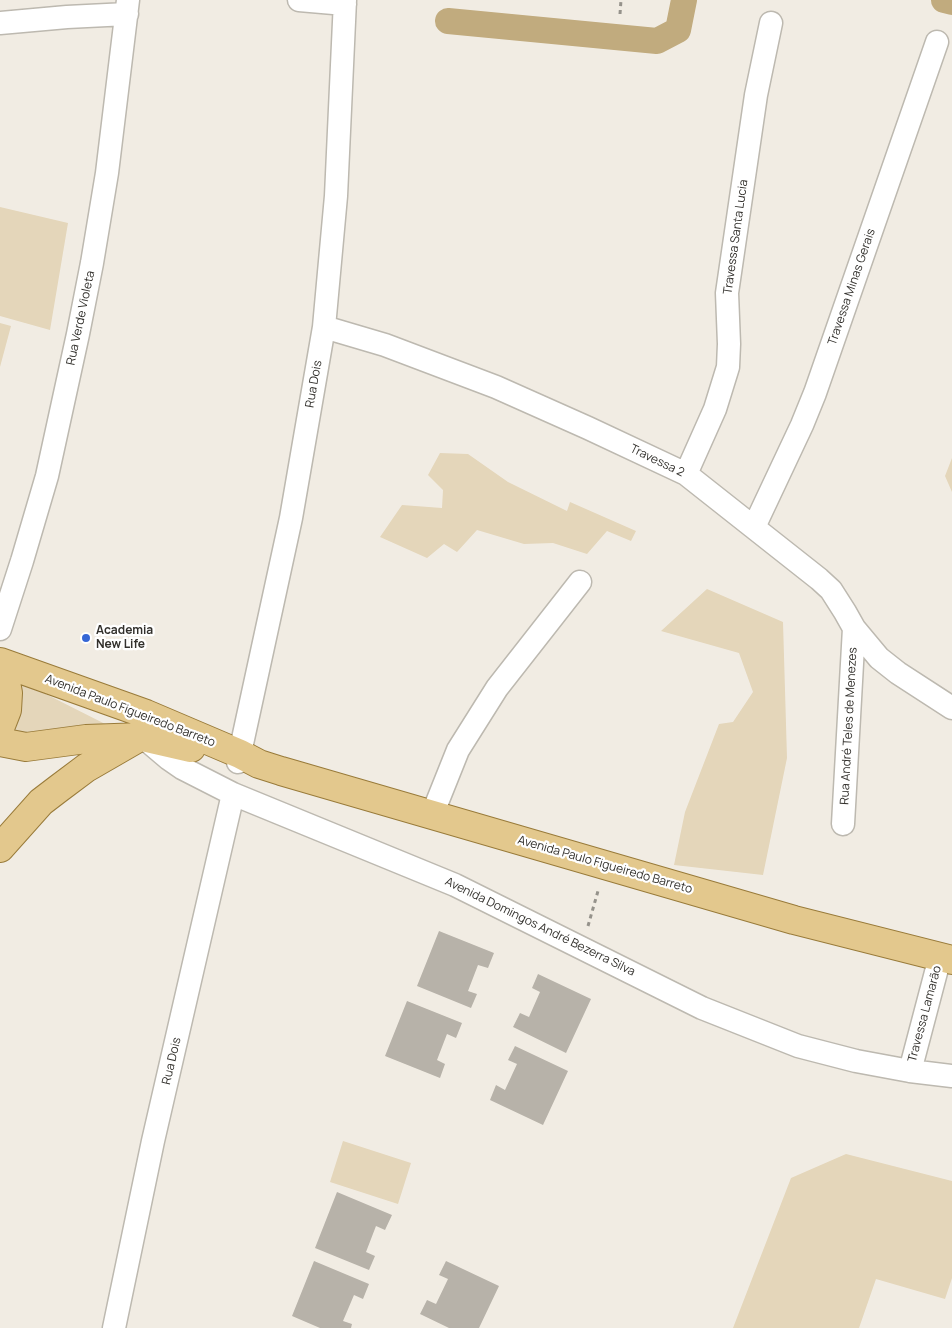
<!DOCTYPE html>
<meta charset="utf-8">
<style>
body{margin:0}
canvas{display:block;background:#f1ece3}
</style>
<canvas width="952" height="1328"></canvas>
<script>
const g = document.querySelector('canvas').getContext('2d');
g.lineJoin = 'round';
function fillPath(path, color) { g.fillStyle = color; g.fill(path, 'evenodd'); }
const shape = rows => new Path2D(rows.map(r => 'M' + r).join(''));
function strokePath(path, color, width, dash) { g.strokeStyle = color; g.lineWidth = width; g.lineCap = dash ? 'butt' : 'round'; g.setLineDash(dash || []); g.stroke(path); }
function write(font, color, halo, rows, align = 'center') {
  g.font = font + ' Manrope,sans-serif'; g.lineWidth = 4.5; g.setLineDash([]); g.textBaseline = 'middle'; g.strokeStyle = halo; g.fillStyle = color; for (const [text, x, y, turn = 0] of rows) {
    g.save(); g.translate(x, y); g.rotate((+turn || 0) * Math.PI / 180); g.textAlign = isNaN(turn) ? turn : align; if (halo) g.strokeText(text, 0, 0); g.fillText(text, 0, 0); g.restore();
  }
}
const green = shape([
 [0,207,68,223,50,330,0,316],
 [0,323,11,326,0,367],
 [440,453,468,454,508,482,567,511,570,502,636,531,631,541,607,531,587,554,553,543,524,544,477,530,457,552,444,544,427,558,380,537,402,505,442,508,443,490,428,475],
 [952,458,952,492,945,476],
 [707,589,783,622,787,758,763,875,674,865,685,812,719,724,733,722,753,692,739,653,661,631],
 [16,679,125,734,11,759,18,716],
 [343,1141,411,1163,398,1204,330,1182],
 [846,1154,952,1181,952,1278,945,1299,876,1279,859,1328,733,1328,791,1178]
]);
const canal = shape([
 [944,0,952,2],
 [448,21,657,41,678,30,684,0]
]);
const building = shape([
 [439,931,494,953,488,968,478,965,468,991,477,994,471,1008,417,986],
 [538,974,591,999,566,1053,513,1027,520,1013,529,1017,540,992,532,988],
 [407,1001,462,1023,456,1038,447,1034,437,1060,445,1064,440,1078,385,1056],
 [515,1046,568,1071,543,1125,490,1100,496,1085,505,1090,517,1064,508,1060],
 [337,1192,392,1215,385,1230,376,1226,366,1252,375,1256,369,1270,315,1248],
 [314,1261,369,1284,363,1299,354,1295,343,1321,352,1324,351,1328,320,1328,292,1316],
 [446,1261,499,1286,479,1328,449,1328,420,1314,427,1300,436,1304,448,1279,439,1275]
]);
const path = shape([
 [620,14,621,0],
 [588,926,598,891]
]);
const street = shape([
 [299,0,345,4],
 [0,23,67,17,127,14],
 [324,327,385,345,496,387,588,428,686,474,819,579,831,590,845,612,854,628,879,658,898,673,952,708],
 [686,474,715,409,728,367,729,344,727,293,756,95,771,23],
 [754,527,802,425,815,393,937,42],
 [0,629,22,561,47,476,78,334,92,263,107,173,128,0],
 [143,737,169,759,182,768,233,794,455,885,702,1008,798,1046,856,1061,910,1071,952,1076],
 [238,762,291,518,324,327,336,196,345,0],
 [432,815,458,750,497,688,580,582],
 [843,824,854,628],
 [910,1071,940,957],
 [114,1328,153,1141,233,794]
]);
const primary = shape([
 [0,662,146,714,240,754,259,764,281,771,794,920,952,960],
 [0,665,5,677,8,693,7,710,0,728],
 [0,742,26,747,86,739,143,737,191,748],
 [0,848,41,802,58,789,86,768,138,738]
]);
const markers = [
 [86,638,5,"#3566d5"]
];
const streetNames = [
 ["Travessa Santa Lucia",736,237,-82],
 ["Travessa Minas Gerais",852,287,-71],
 ["Rua Verde Violeta",81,318,-78],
 ["Rua Dois",314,384,-80],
 ["Travessa 2",657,461,26],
 ["Avenida Paulo Figueiredo Barreto",130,711,21],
 ["Rua André Teles de Menezes",849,726,-87],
 ["Avenida Paulo Figueiredo Barreto",605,865,16],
 ["Avenida Domingos André Bezerra Silva",540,927,26],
 ["Travessa Lamarão",925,1014,-75],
 ["Rua Dois",172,1061,-77]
];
const poiNames = [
 ["Academia",96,631],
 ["New Life",96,645]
];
fillPath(green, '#e4d6ba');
strokePath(canal, '#c1ab7e', 26);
fillPath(building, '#b7b2a9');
strokePath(street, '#bdb9b0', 25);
strokePath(primary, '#997b3a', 30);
strokePath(path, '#95928b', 3, [4, 4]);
strokePath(street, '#fff', 22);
strokePath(primary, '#e3c88d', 28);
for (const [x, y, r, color] of markers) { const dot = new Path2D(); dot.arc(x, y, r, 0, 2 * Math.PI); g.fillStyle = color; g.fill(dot); strokePath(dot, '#fff', 2); }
write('12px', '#32302c', '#fff', streetNames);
write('bold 12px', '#32302c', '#fff', poiNames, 'left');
</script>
